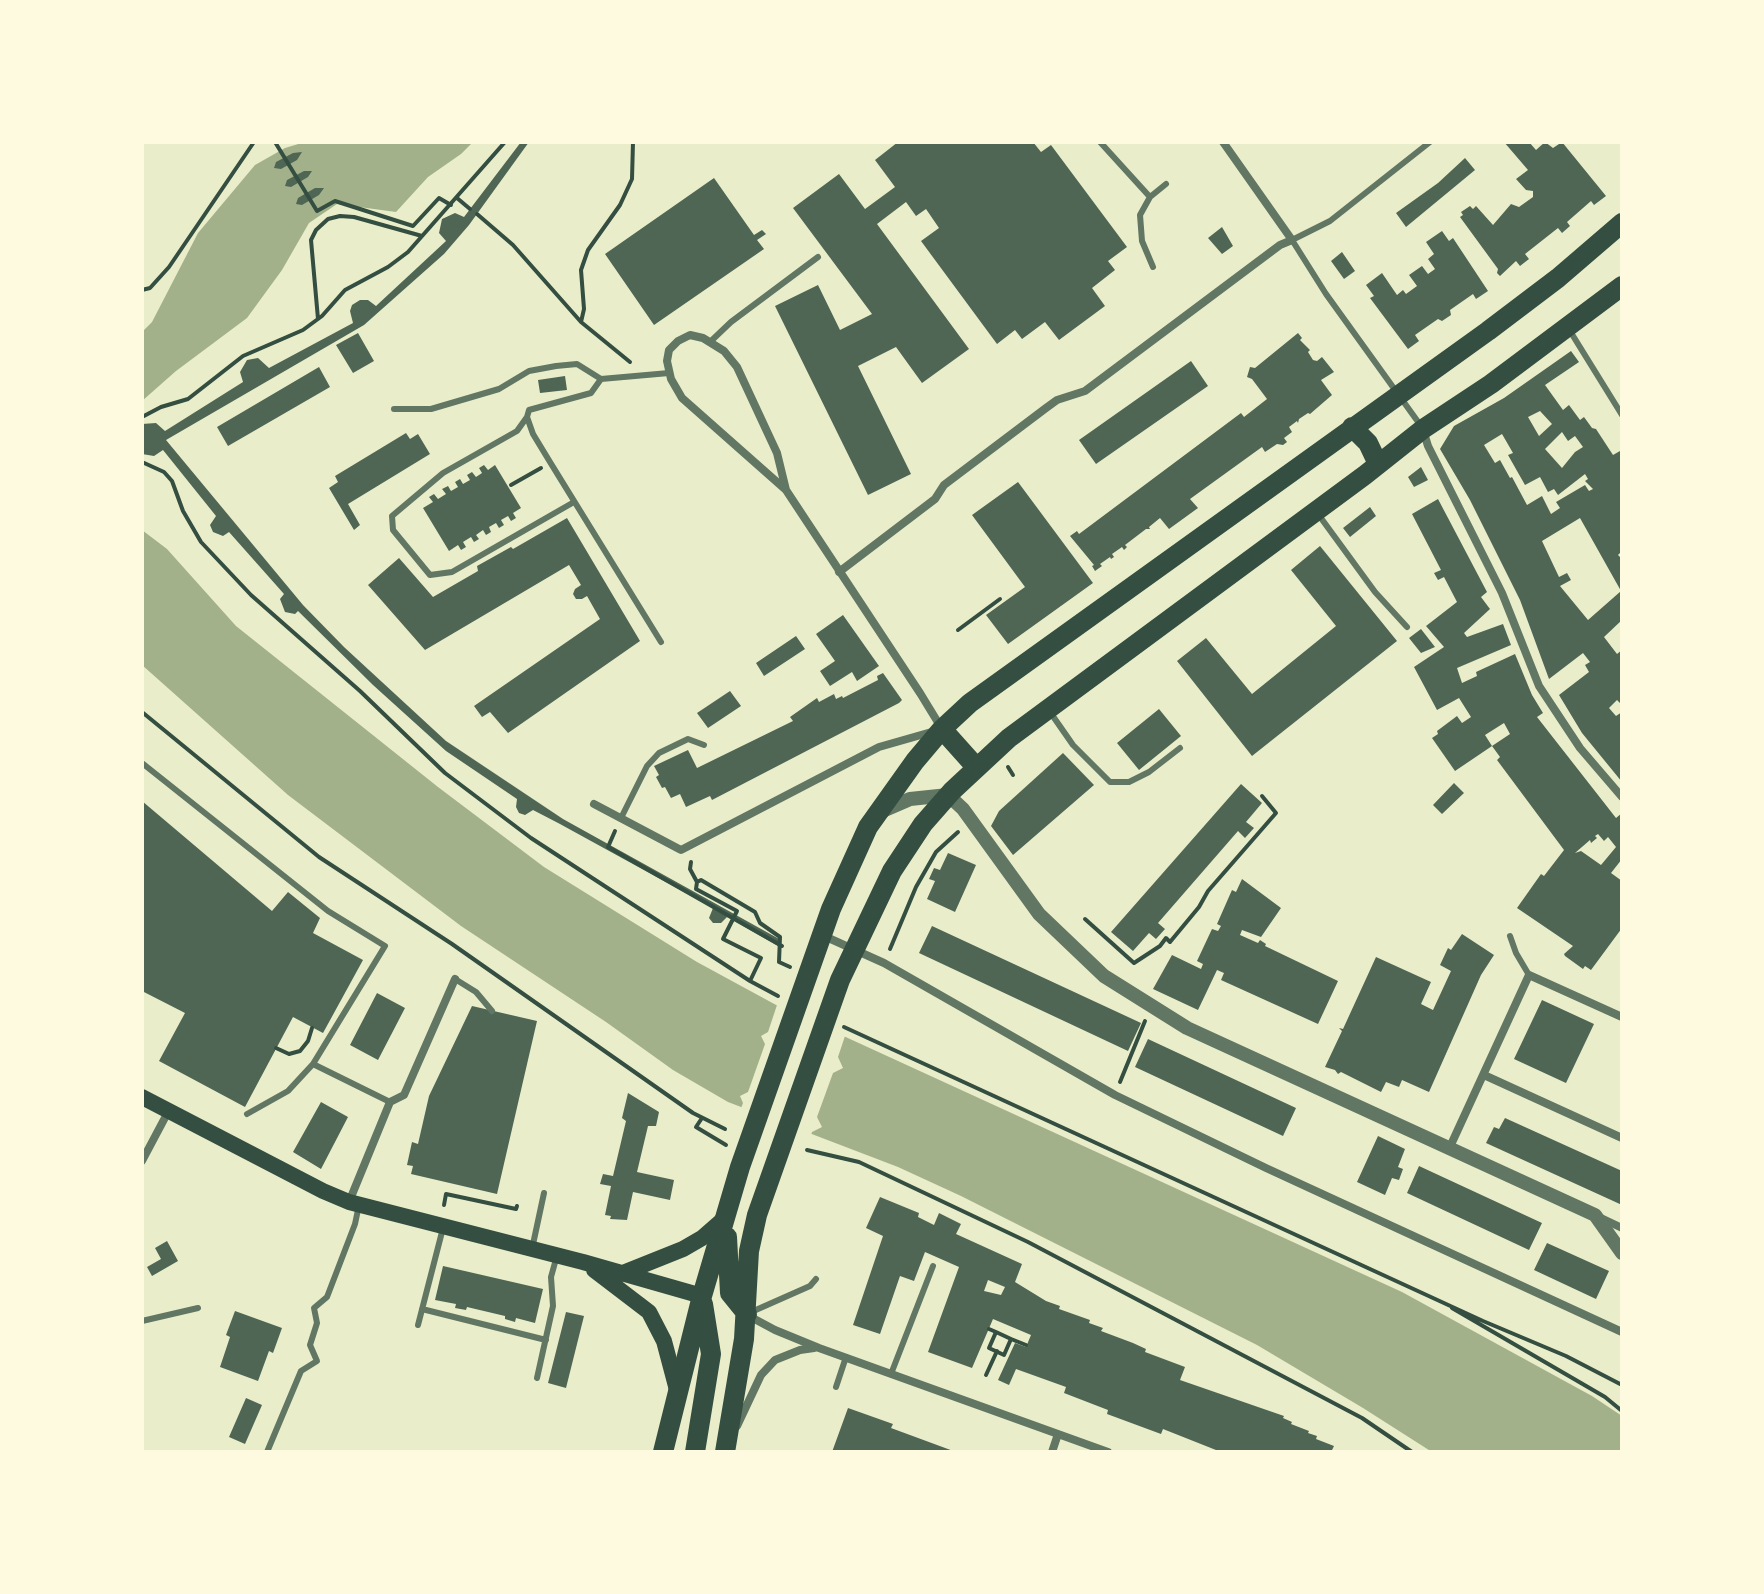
<!DOCTYPE html>
<style>
body{margin:0}
#map{position:relative;width:1764px;height:1594px;overflow:hidden;background:#e9edc9;font-family:Spectral,serif}
canvas{display:block}
.frame{position:absolute;inset:0;border:144px solid #fefae0;pointer-events:none}
</style>
<div id="map">
<canvas width="1764" height="1594"></canvas>
<div class="frame"></div>
</div>
<script>
const g = document.querySelector('canvas').getContext('2d');
g.lineJoin = 'round';
function fillPath(path, color) { g.fillStyle = color; g.fill(path, 'evenodd'); }
const shape = rows => new Path2D(rows.map(r => 'M' + r).join(''));
function strokePath(path, color, width, dash) { g.strokeStyle = color; g.lineWidth = width; g.lineCap = dash ? 'butt' : 'round'; g.setLineDash(dash || []); g.stroke(path); }
const water = shape([
 [305,142,473,142,461,154,428,177,396,212,337,204,309,223,282,270,247,318,176,371,142,401,142,332,152,322,198,233,255,165,285,148],
 [142,530,167,549,236,626,438,787,544,867,697,962,778,1006,1402,1292,1592,1396,1622,1416,1622,1452,1432,1452,1363,1408,1257,1345,961,1196,898,1167,728,1102,673,1070,606,1022,461,926,288,795,142,665]
]);
const pier = shape([
 [778,1002,846,1033,838,1057,843,1068,833,1073,817,1117,822,1127,812,1132,810,1138,740,1111,743,1103,740,1096,748,1092,765,1044,761,1036,768,1032]
]);
const building = shape([
 [521,142,529,142,469,225,444,254,364,325,166,440,303,605,344,647,446,741,563,819,781,940,778,946,727,917,721,923,713,923,709,918,713,908,560,824,533,810,525,815,519,813,516,807,517,799,446,751,373,685,298,611,295,614,285,612,280,599,284,594,229,532,223,536,213,532,210,525,216,516,163,450,154,456,142,454,142,424,156,423,165,431,243,382,240,372,247,360,258,358,269,368,353,323,350,311,352,305,360,300,368,300,376,306,446,241,439,233,442,219,455,213,464,217],
 [898,142,1033,142,1041,152,1051,145,1127,247,1108,261,1115,270,1092,288,1105,306,1059,340,1045,322,1022,339,1015,330,997,344,921,241,939,228,926,209,916,216,906,202,877,224,969,349,922,383,896,347,858,366,911,474,868,495,775,306,818,285,840,330,872,314,793,208,839,174,865,209,895,187,875,160],
 [1504,142,1529,142,1536,150,1545,142,1553,148,1562,142,1606,196,1594,205,1591,201,1567,222,1570,226,1562,233,1558,228,1525,254,1529,259,1520,266,1516,261,1500,276,1497,273,1498,269,1460,217,1463,215,1461,212,1470,206,1473,209,1476,206,1493,225,1511,204,1519,207,1533,197,1533,191,1526,190,1516,179,1528,170],
 [302,152,297,160,281,169,274,168,276,162,293,153],
 [1465,158,1475,170,1406,227,1396,213,1438,183],
 [304,171,312,171,308,177,291,187,285,186,287,180],
 [714,178,754,235,762,230,766,234,757,240,764,249,654,325,605,254],
 [315,188,324,188,319,195,302,205,296,204,298,198],
 [1222,227,1233,246,1222,254,1208,238],
 [1442,231,1449,241,1453,238,1488,291,1476,299,1473,294,1450,310,1451,315,1442,321,1438,319,1415,335,1419,341,1408,349,1370,298,1374,296,1366,285,1382,273,1397,295,1403,290,1406,294,1417,286,1409,275,1422,266,1428,274,1435,269,1428,259,1434,254,1426,242],
 [1342,252,1355,271,1344,279,1331,261],
 [358,333,374,361,353,373,336,345],
 [1298,333,1302,338,1300,340,1310,350,1308,352,1313,360,1317,361,1322,357,1334,372,1321,380,1332,395,1310,414,1308,413,1299,419,1298,423,1297,421,1289,427,1292,432,1284,438,1287,442,1283,445,1277,444,1265,452,1262,447,1190,499,1198,508,1169,529,1160,518,1149,527,1150,529,1146,529,1125,545,1127,547,1124,550,1122,547,1112,554,1114,557,1111,559,1110,557,1100,564,1102,566,1095,571,1092,566,1094,565,1070,536,1077,531,1079,534,1241,413,1244,417,1267,399,1252,379,1247,377,1250,367,1255,368],
 [1571,351,1579,362,1545,385,1563,410,1569,405,1580,420,1584,417,1592,428,1596,429,1613,455,1620,451,1622,454,1622,551,1618,555,1622,559,1622,620,1604,637,1617,654,1622,650,1622,705,1617,700,1609,708,1616,716,1622,712,1622,782,1582,733,1559,695,1589,672,1585,665,1590,662,1583,653,1549,679,1520,600,1470,500,1440,449,1454,426,1504,398],
 [1540,411,1552,424,1539,436,1528,417],
 [1562,432,1568,441,1575,436,1583,447,1575,452,1562,468,1545,449],
 [1502,434,1513,453,1508,455,1525,485,1540,477,1548,492,1554,489,1558,495,1585,474,1588,479,1585,481,1593,489,1589,491,1585,485,1556,502,1560,508,1551,514,1542,496,1527,505,1512,477,1510,478,1500,460,1495,463,1484,445],
 [1580,518,1621,591,1588,620,1560,586,1571,580,1567,573,1559,577,1542,541],
 [1191,361,1208,386,1096,464,1079,440],
 [319,367,330,387,228,446,217,427],
 [565,376,567,390,540,393,538,380],
 [406,433,410,439,418,434,430,454,348,504,360,525,354,530,329,488,338,482,335,476],
 [484,465,488,470,495,465,521,508,513,513,516,518,511,521,508,516,501,520,504,525,499,528,496,523,489,527,491,532,486,535,483,530,476,535,479,539,474,542,471,537,463,542,466,547,461,550,458,545,449,551,423,508,433,502,429,497,434,494,438,499,446,494,442,489,448,486,451,491,458,487,455,482,460,479,463,484,470,480,467,475,472,472,476,477,482,473,479,468],
 [1421,467,1428,480,1414,487,1408,477],
 [1018,482,1093,583,1008,644,986,615,1025,587,972,515],
 [1438,499,1487,592,1481,597,1490,609,1464,633,1467,637,1503,624,1511,645,1457,668,1462,683,1477,676,1476,672,1515,654,1532,695,1543,713,1537,717,1616,818,1622,813,1622,859,1611,873,1622,881,1622,928,1591,970,1585,966,1583,969,1565,956,1564,954,1573,946,1517,908,1541,874,1544,876,1564,850,1497,760,1500,757,1492,746,1510,734,1504,723,1485,735,1492,746,1455,771,1432,738,1438,734,1437,731,1457,716,1462,723,1471,717,1459,698,1437,710,1414,667,1444,647,1426,626,1457,602,1444,577,1438,580,1434,573,1441,570,1412,514],
 [1598,834,1604,841,1608,837,1616,847,1601,865,1581,851,1575,853,1590,840,1591,843,1597,838,1595,836],
 [1370,507,1376,516,1350,537,1343,528],
 [567,518,640,641,508,733,490,712,482,717,474,706,600,619,587,596,582,599,576,599,573,594,575,589,581,585,569,565,425,650,368,585,399,558,433,597,478,571,477,566,511,547,513,549],
 [1320,546,1397,641,1252,756,1177,661,1206,638,1252,694,1336,626,1291,570],
 [843,615,879,666,857,681,852,672,830,686,820,671,835,661,816,634],
 [1421,629,1435,647,1421,653,1409,638],
 [796,636,805,649,764,676,756,663],
 [883,673,902,700,899,703,712,800,710,796,686,807,680,794,671,798,665,787,662,788,656,777,659,775,654,766,688,750,697,768,793,721,790,717,817,698,819,702,834,694,836,699,842,696,843,698,878,680,877,676],
 [730,691,741,706,708,728,697,713],
 [1159,709,1181,736,1139,770,1117,743],
 [1063,753,1094,785,1013,855,991,826,999,811],
 [1454,783,1464,793,1442,814,1433,805],
 [1241,784,1262,803,1246,822,1254,828,1245,838,1238,831,1158,923,1165,929,1156,939,1149,933,1133,951,1111,932],
 [142,801,272,911,288,892,320,918,313,933,363,960,323,1033,293,1017,245,1107,159,1061,185,1013,142,991],
 [948,853,976,865,955,912,927,899,935,881,929,879,934,868,940,870],
 [1242,879,1281,908,1261,937,1242,930,1240,935,1258,943,1260,940,1266,944,1265,946,1338,981,1318,1024,1221,980,1224,973,1217,970,1198,1010,1153,989,1172,955,1201,969,1203,964,1197,961,1212,929,1218,931,1221,926,1217,924,1232,890,1236,892],
 [932,926,1141,1023,1128,1051,919,953],
 [1462,934,1494,955,1481,975,1429,1092,1402,1080,1399,1087,1386,1082,1381,1092,1341,1072,1338,1074,1335,1070,1325,1067,1342,1031,1339,1028,1343,1029,1376,957,1431,982,1421,1004,1433,1010,1451,971,1440,965,1448,948,1451,950],
 [377,993,405,1008,378,1060,350,1045],
 [1542,1000,1594,1024,1566,1083,1514,1059],
 [472,1006,537,1021,497,1194,411,1174,413,1166,407,1165,412,1142,418,1144,429,1096],
 [1148,1039,1296,1108,1283,1136,1135,1067],
 [628,1093,659,1112,656,1126,648,1126,637,1172,674,1180,670,1200,633,1192,627,1220,610,1219,611,1216,605,1215,611,1186,600,1184,603,1174,613,1176,626,1121,622,1118],
 [321,1102,348,1117,321,1169,293,1152],
 [1505,1118,1622,1171,1622,1205,1486,1143,1494,1127,1499,1129],
 [1378,1136,1405,1149,1398,1167,1403,1169,1399,1180,1392,1178,1385,1195,1357,1182],
 [1419,1166,1542,1223,1529,1250,1407,1193],
 [880,1197,919,1213,918,1217,934,1225,939,1213,961,1224,956,1234,1022,1264,1015,1282,1046,1301,1060,1306,1059,1309,1090,1320,1089,1323,1103,1328,1101,1331,1133,1343,1146,1349,1145,1352,1185,1367,1180,1380,1284,1416,1283,1418,1292,1422,1291,1424,1309,1431,1308,1433,1317,1436,1316,1439,1334,1446,1331,1452,1221,1452,1163,1429,1161,1434,1107,1414,1108,1410,1064,1393,1066,1387,1016,1369,1009,1385,998,1380,1015,1343,1026,1347,1031,1335,993,1319,972,1368,928,1352,959,1267,925,1252,914,1281,900,1276,880,1334,853,1325,883,1236,866,1228],
 [988,1280,1005,1287,1001,1295,984,1291],
 [167,1241,178,1261,152,1276,147,1267,161,1259,155,1248],
 [1547,1243,1609,1271,1596,1299,1534,1270],
 [443,1266,543,1289,535,1323,516,1318,515,1322,505,1319,505,1316,467,1307,466,1310,455,1308,456,1304,435,1300],
 [235,1311,282,1328,273,1353,269,1351,258,1381,220,1367,230,1337,226,1335],
 [566,1312,584,1316,566,1388,548,1383],
 [246,1398,262,1405,245,1444,229,1437],
 [848,1408,893,1424,891,1428,956,1452,832,1452]
]);
const path = shape([
 [275,142,317,211,335,201,413,226,439,198,451,205],
 [457,198,470,209],
 [477,214,513,245,581,322,630,362],
 [142,290,150,288,169,267,254,142],
 [318,319,311,240,316,230,328,219,340,216,354,217,422,236],
 [581,322,584,309,581,270,588,250,620,205,632,179,633,142],
 [142,417,161,407,188,399,243,356,303,330,322,316,345,290,388,267,408,252,505,142],
 [142,462,164,472,172,481,183,511,201,542,251,595,360,691,445,773,531,838,750,981,778,996],
 [511,485,541,468],
 [958,630,1000,599],
 [142,712,319,857,452,944,693,1113,725,1129],
 [1008,767,1013,775],
 [615,831,608,847,782,946],
 [691,862,690,869,697,882,696,889,737,911,723,939,761,958,750,981],
 [697,882,701,880,755,912,760,923,780,937,779,962,790,967],
 [1085,919,1134,963,1160,946,1166,938,1170,942,1199,907,1208,891,1276,813,1262,796],
 [890,949,916,887,936,852,958,832],
 [844,1027,1483,1321,1566,1356,1622,1385],
 [276,1048,289,1054,300,1051,308,1041,312,1028],
 [1120,1082,1145,1021],
 [702,1118,696,1127,726,1145],
 [807,1150,859,1162,1028,1242,1362,1418,1412,1452],
 [444,1205,446,1194,516,1209,517,1206],
 [1452,1308,1605,1397,1622,1411],
 [989,1329,996,1332],
 [996,1332,1011,1339,1004,1355,989,1348,996,1332],
 [1011,1339,1026,1345],
 [986,1375,997,1351]
]);
const service = shape([
 [1100,142,1150,197],
 [1153,267,1142,241,1140,215,1150,197,1166,184],
 [1570,331,1622,415],
 [710,342,731,322,818,257],
 [601,379,591,393,529,410,527,417,533,434,550,462,661,642],
 [394,409,431,409,499,389,529,371,556,366,577,364,601,379,669,373],
 [527,417,517,431,443,473,392,516,393,530,430,575,452,572,574,502],
 [1421,426,1326,294,1292,240,1330,221,1430,142],
 [1318,514,1375,592,1407,627],
 [1050,712,1073,745,1110,782,1129,782,1149,772,1180,748],
 [142,763,328,911,385,946,313,1064,288,1091,247,1114],
 [621,818,647,766,659,753,688,739,704,745],
 [1510,936,1516,953,1529,975],
 [455,979,476,992,492,1011],
 [313,1064,390,1102],
 [532,1249,544,1193],
 [422,1309,546,1340],
 [749,1313,810,1286,816,1279],
 [142,1321,198,1308],
 [418,1325,443,1228],
 [891,1374,933,1266],
 [537,1378,553,1306,551,1277,556,1259],
 [836,1387,846,1357],
 [267,1452,301,1371,317,1361,310,1345,317,1323,314,1308,327,1297,355,1224,359,1205]
]);
const minor = shape([
 [1423,430,1428,446,1502,593,1539,686,1580,748,1622,797],
 [839,572,935,499,944,485,1046,408,1057,400,1085,391,1280,245,1292,240,1223,142],
 [594,804,681,850,879,747,942,729,920,693,786,490,682,398,671,379,667,361,669,350,678,341,690,335,703,338,724,351,737,367,777,453,786,490],
 [824,936,884,963,1115,1095,1266,1168,1622,1332],
 [1484,1075,1622,1138],
 [1449,1149,1529,975,1622,1017],
 [142,1161,168,1112],
 [349,1202,390,1102,404,1095,455,979],
 [1601,1218,1622,1228],
 [747,1315,775,1330,819,1348,1108,1452],
 [737,1426,761,1375,775,1360,800,1350,814,1348],
 [1052,1452,1058,1434]
]);
const tertiary = shape([
 [880,812,910,799,948,795,963,809,1039,914,1104,976,1187,1028,1595,1215,1622,1253]
]);
const secondary = shape([
 [142,1097,323,1191,349,1202,583,1262,702,1296],
 [594,1270,649,1312,664,1341,677,1390],
 [623,1273,683,1249,702,1238,726,1217]
]);
const primary = shape([
 [1352,427,1368,443,1378,464],
 [942,729,976,767],
 [727,1237,730,1293,747,1314],
 [663,1452,702,1296,740,1167,831,909,868,827,915,761,942,729,970,703,1488,331,1558,278,1622,223],
 [695,1452,711,1354,703,1304],
 [725,1452,744,1339,749,1251,757,1215,840,980,892,871,923,824,952,791,1009,738,1365,475,1423,429,1491,384,1622,286]
]);
fillPath(water, '#a3b18a');
fillPath(pier, '#e9edc9');
fillPath(building, '#4f6655');
strokePath(path, '#344e41', 4);
strokePath(service, '#617663', 6);
strokePath(minor, '#617663', 8);
strokePath(tertiary, '#617663', 14);
strokePath(secondary, '#344e41', 16);
strokePath(primary, '#344e41', 20);
</script>
